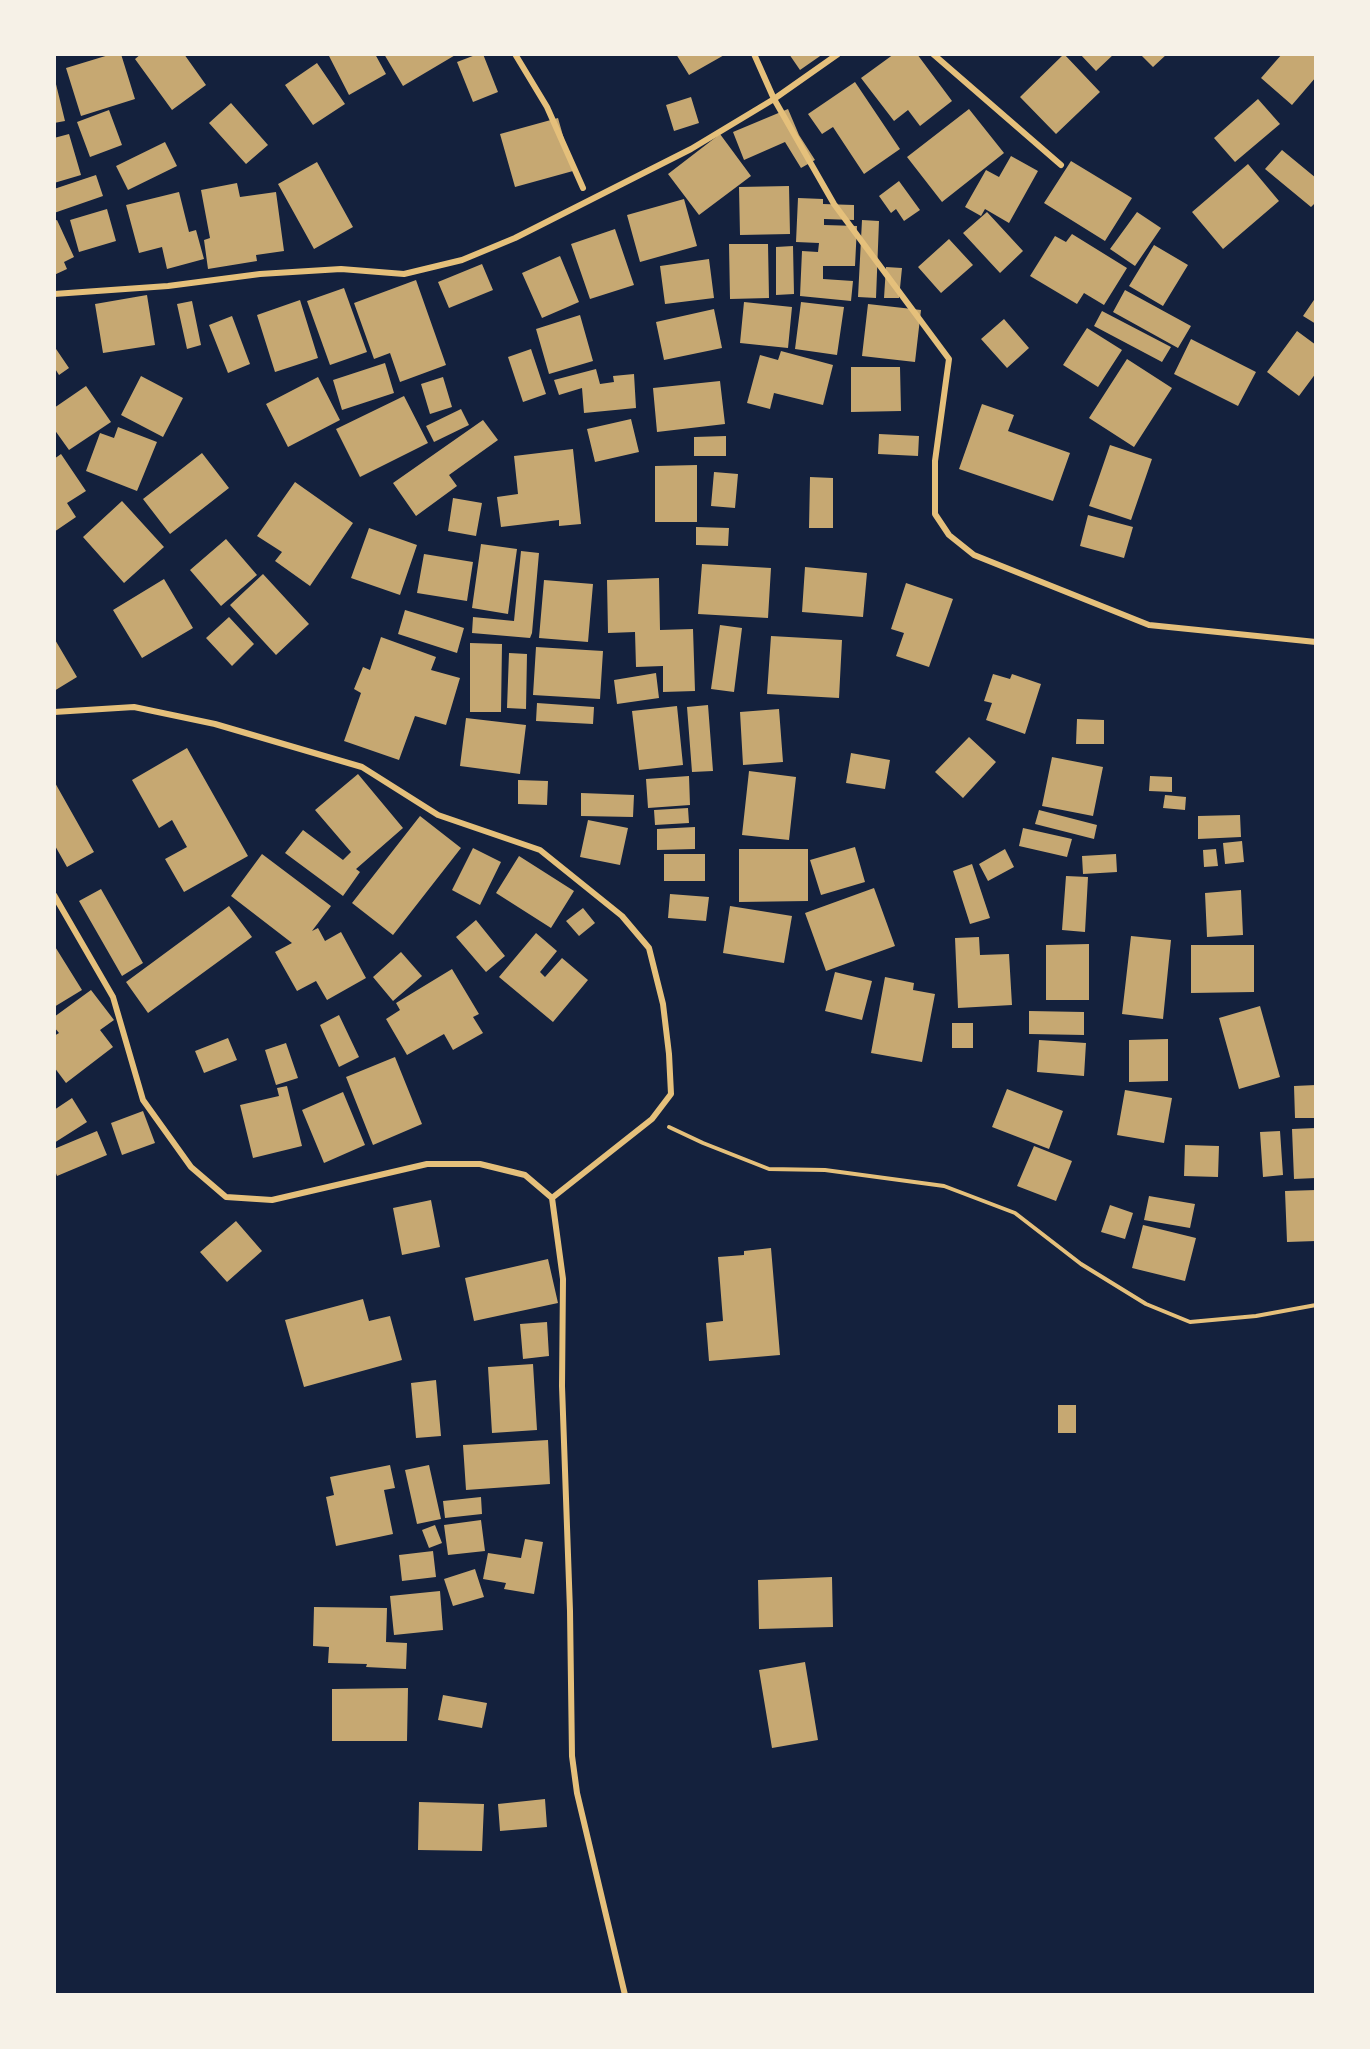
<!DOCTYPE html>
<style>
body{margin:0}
#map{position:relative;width:1370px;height:2049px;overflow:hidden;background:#14213d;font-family:"Noto Sans",sans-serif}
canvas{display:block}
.frame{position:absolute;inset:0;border:56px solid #f6f1e7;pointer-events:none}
</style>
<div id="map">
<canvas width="1370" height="2049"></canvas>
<div class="frame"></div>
</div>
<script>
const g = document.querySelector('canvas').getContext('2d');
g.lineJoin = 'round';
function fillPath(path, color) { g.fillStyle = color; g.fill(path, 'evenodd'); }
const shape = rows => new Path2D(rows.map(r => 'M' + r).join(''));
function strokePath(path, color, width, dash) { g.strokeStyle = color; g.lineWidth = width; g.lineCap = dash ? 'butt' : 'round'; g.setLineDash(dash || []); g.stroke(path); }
const building = shape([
 [112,54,121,54,135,99,81,116,66,68],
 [141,54,184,54,206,85,172,110,135,59],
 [328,54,375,54,386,74,349,95],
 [384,54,457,54,403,86],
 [478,54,483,54,498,92,473,102,457,62],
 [676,54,726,54,689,75],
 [789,54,823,54,800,70],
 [894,54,917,54,952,101,920,126,908,110,894,121,861,78],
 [1064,54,1100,92,1056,134,1020,97],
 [1080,54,1114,54,1096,71],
 [1140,54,1167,54,1153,67],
 [1282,54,1316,54,1316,77,1292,105,1261,78],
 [317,63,345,104,313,125,285,85],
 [54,76,65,121,54,123],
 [855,82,900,149,864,174,833,127,822,134,808,114],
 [691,97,699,123,674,131,666,105],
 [1258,99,1280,124,1235,162,1214,138],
 [231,103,268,145,246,164,209,123],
 [788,109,799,135,815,160,801,168,785,142,744,160,733,132],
 [969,109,1004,153,942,202,907,157],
 [109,110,122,145,90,157,77,122],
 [558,118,573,171,515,187,500,134],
 [69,134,81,175,54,183,54,138],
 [720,134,751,176,699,215,668,174],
 [165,142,177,166,128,190,116,166],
 [1282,150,1316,178,1316,202,1311,207,1265,169],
 [1011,156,1038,171,1009,223,985,209,981,216,965,207,986,170,999,177],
 [1071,161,1132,198,1105,241,1044,203],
 [317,162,353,227,314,249,278,184],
 [1248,164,1279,201,1223,249,1192,212],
 [96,175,103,196,54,213,54,189],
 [899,181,920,210,904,221,896,209,891,213,879,196],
 [237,183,240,197,276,192,284,251,256,255,257,261,208,269,204,240,210,238,201,190],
 [789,186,790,234,740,235,739,187],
 [179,192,189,232,196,230,204,259,167,269,162,247,139,253,126,205],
 [798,198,823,199,823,204,854,205,854,220,824,219,824,225,857,226,855,266,823,266,823,279,853,281,851,301,800,296,802,251,818,252,819,243,796,242],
 [684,199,697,246,640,262,627,215],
 [107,209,116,241,79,252,70,220],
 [987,212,1023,251,1000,273,963,233],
 [1137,212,1161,228,1135,266,1110,249],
 [57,220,74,257,64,262,67,269,54,275,54,221],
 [862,220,879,221,876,298,858,297],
 [615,229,634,285,590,299,571,244],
 [1072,234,1127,268,1104,305,1084,293,1077,304,1030,276,1055,236,1066,242],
 [949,239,973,265,941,293,918,267],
 [729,244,768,244,769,298,730,299],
 [1154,245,1188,265,1163,306,1129,286],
 [793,246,794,294,776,295,776,247],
 [560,256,579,302,542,318,522,273],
 [709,259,714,298,665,304,660,266],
 [482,264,493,290,449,308,438,282],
 [886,267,902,268,899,298,884,298],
 [416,280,446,365,400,382,390,353,374,359,354,303],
 [344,288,367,352,330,365,307,301],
 [1125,290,1191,326,1178,348,1113,312],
 [147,295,155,345,103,353,95,304],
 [1316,297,1316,324,1303,316],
 [300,300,318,358,275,372,257,315],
 [192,301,201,345,187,349,177,304],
 [744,302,792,307,788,348,740,343],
 [801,302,844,307,837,355,795,349],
 [868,304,921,310,915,362,862,356],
 [714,309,722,348,664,360,656,322],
 [1102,311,1171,347,1162,362,1094,326],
 [580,315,593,361,549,374,536,329],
 [232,316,250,364,228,373,209,325],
 [1004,319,1029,348,1007,368,981,339],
 [1087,328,1122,350,1098,387,1063,365],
 [1297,331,1316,345,1316,373,1299,396,1267,372],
 [1191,339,1256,372,1238,406,1174,374],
 [54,346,69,368,59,375,54,367],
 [531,349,546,394,523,402,508,357],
 [781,351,833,365,823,405,774,393,770,409,747,403,760,355,778,360],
 [1127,359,1172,388,1134,447,1089,418],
 [385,363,394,393,342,410,333,380],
 [851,367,900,367,901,411,851,412],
 [596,369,600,384,614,382,613,376,634,374,636,408,584,413,582,388,559,395,554,380],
 [141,376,183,398,163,437,121,415],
 [318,377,340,420,288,447,266,404],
 [443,377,452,407,430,414,421,384],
 [720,381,725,424,657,432,653,388],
 [86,386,111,422,69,450,54,429,54,408],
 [404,396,428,443,360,477,336,429],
 [982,404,1014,415,1008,431,1070,453,1053,501,959,469],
 [461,409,469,425,434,442,426,426],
 [631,419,639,452,595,462,587,429],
 [483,420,498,440,449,475,457,486,416,516,393,483],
 [118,427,157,442,137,491,86,471,100,433,114,438],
 [879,434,919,436,918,456,878,454],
 [726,436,726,456,694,456,694,437],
 [1110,445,1152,459,1131,520,1089,506],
 [573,449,581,524,559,526,559,520,501,527,497,497,518,494,514,456],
 [202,453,229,488,170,534,143,499],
 [61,454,86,491,67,503,76,517,54,532,54,459],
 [697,465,697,522,655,522,655,466],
 [714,472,738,474,735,508,711,506],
 [810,477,833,478,833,528,809,528],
 [295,482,353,523,310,586,275,561,282,552,257,536],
 [453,498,482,503,476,536,448,531],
 [122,501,164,547,124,583,83,537],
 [1088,515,1133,527,1124,558,1080,546],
 [696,527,729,528,728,546,696,545],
 [369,528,417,545,400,595,351,578],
 [226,539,257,575,221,606,190,570],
 [481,544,517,549,508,614,472,608],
 [521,551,539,553,532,633,530,638,472,633,473,617,514,621],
 [424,554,473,562,467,601,417,593],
 [702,564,771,568,768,618,698,614],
 [805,567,867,573,863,617,802,612],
 [263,574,309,624,276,655,230,605],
 [659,578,660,630,693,629,695,691,663,692,663,666,636,667,635,632,608,633,607,580],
 [164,579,193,628,142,658,113,610],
 [544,580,593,584,588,642,539,638],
 [906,583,953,599,929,667,896,656,904,633,891,629],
 [405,610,464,628,457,653,398,634],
 [229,617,254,644,232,666,206,638],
 [720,625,742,628,734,692,711,689],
 [771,636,842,640,839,698,767,694],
 [381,637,436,657,431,670,460,678,446,725,415,716,399,760,344,741,361,693,354,689,363,667,370,670],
 [54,638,77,677,54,691],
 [470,643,502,644,501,712,470,712],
 [536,647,603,651,600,699,533,695],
 [509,653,527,654,526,709,507,708],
 [656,673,659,698,617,704,614,680],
 [993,674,1010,679,1012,674,1041,684,1025,734,986,720,992,703,984,701],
 [537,703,594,707,593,724,536,721],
 [708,705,713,771,692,772,687,707],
 [677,706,683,765,639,770,632,711],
 [779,709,783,762,743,765,740,712],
 [466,718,526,725,520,774,460,766],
 [1077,719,1104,720,1104,744,1076,744],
 [969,737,996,762,963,798,935,772],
 [187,748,248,856,184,892,165,859,187,847,172,820,159,828,132,780],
 [851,753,890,760,885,789,846,783],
 [1052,757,1103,767,1093,816,1042,806],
 [749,771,796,777,789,840,742,835],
 [358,774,403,828,356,869,360,872,343,896,285,853,303,830,343,860,351,852,315,810],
 [689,776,690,805,648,808,646,779],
 [1150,776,1172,777,1172,792,1149,791],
 [518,780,548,781,547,805,518,804],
 [54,781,94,852,67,867,54,844],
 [581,793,634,795,633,817,581,816],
 [1165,795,1186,797,1185,810,1163,808],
 [688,808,689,823,655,825,654,810],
 [1039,810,1097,825,1094,839,1035,824],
 [1240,815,1241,837,1198,839,1198,816],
 [420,816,461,848,393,935,352,903],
 [588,820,628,828,620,865,580,857],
 [695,827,695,849,657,850,657,829],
 [1023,828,1072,839,1067,857,1019,846],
 [1242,841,1244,862,1225,864,1223,843],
 [855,847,865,882,821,895,810,860],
 [473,848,501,862,480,905,452,890],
 [739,849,808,849,808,901,739,902],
 [1005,849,1014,867,988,881,979,864],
 [1216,849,1218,866,1204,867,1203,850],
 [262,854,331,906,312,931,318,928,325,941,341,932,366,978,327,1000,316,981,297,991,275,952,292,943,231,896],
 [664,854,705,854,705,881,664,881],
 [1116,854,1117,872,1083,874,1082,856],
 [519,856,574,891,551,928,496,893],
 [972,864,990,918,970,924,953,871],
 [1066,876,1088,877,1085,932,1062,930],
 [874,888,895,946,826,971,805,913],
 [101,889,143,963,122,976,79,901],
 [1241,890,1243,935,1207,937,1205,893],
 [670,894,709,897,706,921,668,918],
 [229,906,252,937,148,1013,126,982],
 [730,906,792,916,784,963,723,953],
 [583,908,595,923,579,936,566,921],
 [476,920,505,956,486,972,456,937],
 [536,933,557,951,540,972,545,977,562,958,588,980,553,1022,499,977],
 [1131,936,1171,940,1163,1019,1122,1014],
 [979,937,980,955,1009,954,1012,1005,958,1008,955,938],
 [1089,944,1089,1000,1046,1000,1046,945],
 [54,945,82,990,54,1007],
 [1191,945,1254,945,1254,992,1191,993],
 [401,952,422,976,393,1001,373,977],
 [452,969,479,1014,473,1017,483,1033,453,1050,444,1034,407,1055,386,1019,400,1010,396,1003],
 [835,972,872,981,862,1020,825,1011],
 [885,977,914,983,913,990,935,994,922,1062,871,1053],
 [91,990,114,1020,100,1030,113,1047,66,1083,54,1067,54,1036,59,1033,54,1027,54,1017],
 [1260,1006,1280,1077,1239,1089,1219,1018],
 [1029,1011,1084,1012,1084,1035,1029,1034],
 [339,1015,359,1057,339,1067,320,1025],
 [952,1023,973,1023,973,1048,952,1048],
 [228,1038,237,1060,204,1073,195,1051],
 [1168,1039,1168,1081,1129,1082,1129,1040],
 [1039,1040,1086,1043,1084,1076,1037,1072],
 [286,1043,298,1078,276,1085,265,1050],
 [395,1057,422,1124,373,1145,346,1077],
 [1316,1085,1316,1118,1295,1118,1294,1086],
 [287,1086,302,1146,253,1158,240,1105,279,1096,277,1088],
 [1007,1089,1063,1111,1049,1149,992,1127],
 [1125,1090,1172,1098,1164,1143,1117,1135],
 [343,1092,365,1145,324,1163,302,1110],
 [72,1098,87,1122,54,1143,54,1110],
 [143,1111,155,1143,122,1155,111,1123],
 [1316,1128,1316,1178,1294,1179,1292,1129],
 [97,1131,107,1155,57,1176,54,1168,54,1149],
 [1280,1131,1283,1175,1263,1177,1260,1132],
 [1185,1145,1219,1146,1218,1177,1184,1176],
 [1034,1146,1072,1161,1056,1201,1017,1186],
 [1316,1190,1316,1241,1287,1242,1285,1191],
 [1149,1196,1195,1204,1190,1228,1144,1220],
 [431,1200,440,1247,402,1255,393,1208],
 [1110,1205,1133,1213,1125,1239,1101,1232],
 [236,1221,262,1251,227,1282,200,1252],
 [1143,1225,1196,1238,1185,1281,1132,1268],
 [771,1248,780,1355,709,1361,706,1323,723,1321,718,1257,744,1255,744,1251],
 [548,1259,558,1303,474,1321,465,1278],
 [363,1299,369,1321,390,1316,402,1360,304,1387,285,1320],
 [547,1322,549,1356,523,1359,520,1324],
 [533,1364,537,1430,492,1433,488,1367],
 [436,1380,441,1436,416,1438,411,1383],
 [1058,1405,1076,1405,1076,1433,1058,1433],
 [548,1440,550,1484,466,1490,463,1445],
 [390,1465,395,1488,384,1490,393,1534,336,1546,326,1497,334,1495,330,1477],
 [429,1465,441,1519,417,1524,405,1470],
 [481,1497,482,1514,445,1518,443,1501],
 [481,1520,485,1551,448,1555,444,1525],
 [435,1525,442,1543,429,1548,422,1530],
 [525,1539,543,1542,534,1594,504,1589,506,1583,483,1579,488,1553,521,1558],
 [433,1551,436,1577,402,1581,399,1555],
 [475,1569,484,1597,453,1606,444,1579],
 [832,1577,833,1627,759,1629,758,1580],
 [440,1591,443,1630,394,1635,390,1596],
 [314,1607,387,1608,386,1642,407,1643,406,1669,366,1667,367,1664,328,1663,329,1647,313,1646],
 [805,1662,818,1740,772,1748,759,1670],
 [408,1688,407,1741,332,1741,332,1689],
 [443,1695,487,1703,482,1728,438,1720],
 [545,1799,547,1827,500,1831,498,1804],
 [419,1802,484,1804,482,1851,418,1850]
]);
const path = shape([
 [669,1127,703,1143,769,1169,825,1170,944,1186,1015,1213,1081,1264,1146,1304,1190,1322,1256,1316,1316,1305]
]);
const minor = shape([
 [515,54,547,107,583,188],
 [754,54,774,99,834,204,949,359,935,461,935,514,949,535,974,555,1149,625,1316,642],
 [933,54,1061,165],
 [54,294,168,286,260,274,341,269,404,274,462,260,515,238,691,149,774,99,838,54],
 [54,712,134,707,215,724,362,767,438,815,540,850,622,916,649,948,663,1004,669,1054,671,1094,652,1119,552,1198],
 [54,895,113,997,143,1100,191,1167,226,1197,272,1200,427,1164,480,1164,525,1175,552,1198,563,1279,562,1386,570,1611,572,1756,577,1793,625,1995]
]);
fillPath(building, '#c6a872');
strokePath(path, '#e5c07b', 4);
strokePath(minor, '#e5c07b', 6);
</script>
